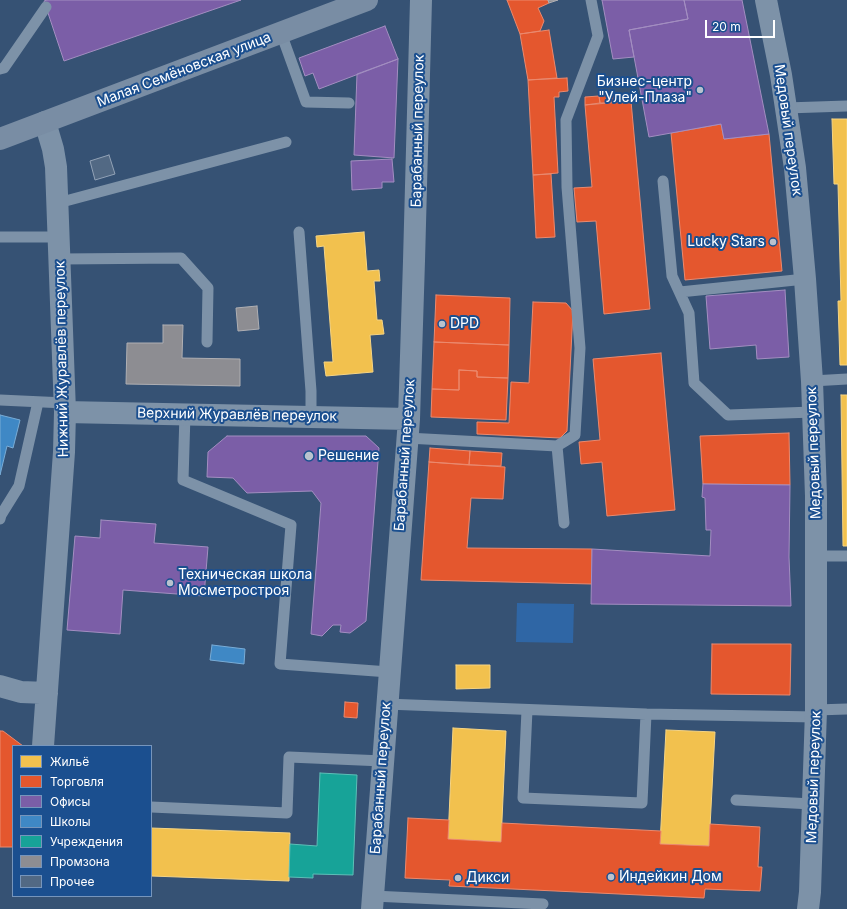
<!DOCTYPE html>
<meta charset="utf-8">
<style>
body{margin:0}
#map{position:relative;width:847px;height:909px;overflow:hidden;background:#365274;font-family:Inter,sans-serif}
canvas{display:block}
.legend{position:absolute;left:12px;top:745px;width:140px;height:152px;box-sizing:border-box;background:#1b4f8f;border:1px solid #7695bc;margin:0;padding:5px 7px;list-style:none;font-size:12px;color:#fff}
.legend li{display:flex;align-items:center;gap:8px;height:20px}
.legend b{width:20px;border:1px solid #7695bc}
.scale{position:absolute;left:705px;top:20px;width:70px;height:18px;box-sizing:border-box;border:2px solid #fff;border-top:0;padding-left:5px;font-size:12px;line-height:14px;white-space:nowrap;color:#fff;-webkit-text-stroke:3px #1b4f8f;paint-order:stroke}
</style>
<div id="map">
<canvas width="847" height="909"></canvas>
<ul class="legend">
<li><b style="height:11px;background:#f2c14e"></b>Жильё</li>
<li><b style="height:11px;background:#e4572e"></b>Торговля</li>
<li><b style="height:11px;background:#7b5ea7"></b>Офисы</li>
<li><b style="height:11px;background:#3f88c5"></b>Школы</li>
<li><b style="height:11px;background:#17a398"></b>Учреждения</li>
<li><b style="height:11px;background:#8d8d92"></b>Промзона</li>
<li><b style="height:11px;background:#526984"></b>Прочее</li>
</ul>
<div class="scale">20 m</div>
</div>
<script>
const g = document.querySelector('canvas').getContext('2d');
g.lineJoin = 'round';
function fillPath(path, color) { g.fillStyle = color; g.fill(path, 'evenodd'); }
const shape = rows => new Path2D(rows.map(r => 'M' + r).join(''));
function strokePath(path, color, width, dash) { g.strokeStyle = color; g.lineWidth = width; g.lineCap = dash ? 'butt' : 'round'; g.setLineDash(dash || []); g.stroke(path); }
function write(font, color, halo, rows, align = 'center') {
  g.font = font + ' Inter,sans-serif'; g.lineWidth = 4; g.setLineDash([]); g.textBaseline = 'middle'; g.strokeStyle = halo; g.fillStyle = color; for (const [text, x, y, turn = 0] of rows) {
    g.save(); g.translate(x, y); g.rotate((+turn || 0) * Math.PI / 180); g.textAlign = isNaN(turn) ? turn : align; if (halo) g.strokeText(text, 0, 0); g.fillText(text, 0, 0); g.restore();
  }
}
const green = shape([
 [517,603,574,604,573,643,516,642]
]);
const homes = shape([
 [832,119,847,119,847,365,840,365,838,301,841,301,838,184,834,184,832,119],
 [364,232,367,271,379,270,380,281,374,281,377,320,382,320,384,334,370,335,373,372,326,376,324,362,333,362,324,246,317,247,316,236,364,232],
 [841,395,847,395,847,546,843,546,841,395],
 [456,665,490,665,490,688,456,689,456,665],
 [453,728,506,731,501,842,448,839,453,728],
 [666,730,715,732,709,846,660,844,666,730],
 [151,828,290,833,289,881,151,876,151,828]
]);
const shops = shape([
 [507,0,548,0,549,3,538,8,544,21,540,31,520,34,507,0],
 [549,30,557,78,528,80,520,34,549,30],
 [567,78,568,91,559,92,559,97,554,97,558,173,533,175,528,80,567,78],
 [617,93,619,102,600,103,599,96,617,93],
 [599,96,600,103,585,105,585,97,599,96],
 [631,101,650,309,604,314,596,221,577,222,574,188,592,187,585,105,631,101],
 [721,124,724,139,769,134,782,271,685,280,671,133,721,124],
 [551,174,555,237,536,238,533,175,551,174],
 [436,295,510,298,509,345,434,342,436,295],
 [533,302,566,303,573,311,567,431,560,438,477,434,477,422,509,423,511,382,529,383,533,302],
 [434,342,509,345,508,378,477,377,477,371,459,370,459,390,432,389,434,342],
 [661,353,675,510,607,516,602,462,581,464,579,442,600,440,593,359,661,353],
 [459,370,477,371,477,377,508,378,506,420,431,417,432,389,459,390,459,370],
 [789,433,790,485,703,484,700,436,789,433],
 [430,448,470,451,469,465,429,462,430,448],
 [470,451,502,453,501,466,469,465,470,451],
 [429,462,505,467,503,499,471,498,467,548,592,549,592,584,421,580,429,462],
 [712,644,791,644,790,695,711,694,712,644],
 [345,702,358,703,357,718,344,717,345,702],
 [0,731,3,731,23,746,13,746,13,847,0,847,0,731],
 [408,818,449,820,448,839,501,842,502,823,661,831,660,844,709,846,710,824,760,827,758,867,762,867,760,891,705,889,704,898,449,886,450,880,405,878,408,818]
]);
const offices = shape([
 [47,0,241,0,64,61,44,1,47,0],
 [602,0,684,0,688,19,629,30,634,57,613,59,602,0],
 [684,0,742,0,769,134,724,139,721,124,649,137,629,30,688,19,684,0],
 [385,26,398,59,319,89,313,73,305,76,299,58,385,26],
 [398,59,394,158,354,155,357,74,398,59],
 [392,159,394,182,382,182,382,188,352,190,351,161,392,159],
 [785,290,789,357,757,359,756,345,710,349,706,296,785,290],
 [227,436,366,436,379,448,366,621,350,633,340,632,341,625,333,625,322,636,311,634,321,503,312,491,247,493,233,478,207,477,208,452,227,436],
 [703,484,790,485,789,557,791,606,591,604,592,549,710,556,711,530,706,530,705,498,702,497,703,484],
 [101,520,156,524,154,543,208,547,204,596,123,590,120,634,67,630,75,536,100,538,101,520]
]);
const schools = shape([
 [0,415,20,420,13,448,7,446,0,475,0,415],
 [212,645,245,649,244,664,210,660,212,645]
]);
const public = shape([
 [320,773,357,775,353,875,313,874,313,878,289,877,290,844,317,846,320,773]
]);
const industry = shape([
 [548,0,558,0,549,3,548,0],
 [257,306,259,329,238,331,236,308,257,306],
 [163,325,183,325,182,358,240,359,240,386,126,384,127,343,163,343,163,325]
]);
const building = shape([
 [109,155,115,174,95,180,90,161,109,155]
]);
const lane = shape([
 [281,33,306,102,349,103],
 [0,69,4,68,46,7],
 [786,108,847,106],
 [663,181,672,276,689,313,694,383,728,415,813,412],
 [58,203,286,142],
 [299,232,311,391,311,417],
 [0,237,59,237],
 [60,259,181,258,208,288,207,342],
 [680,292,805,279],
 [812,381,847,379],
 [0,400,65,403],
 [185,414,183,480,291,525,280,664,389,672],
 [407,438,557,446,575,435,580,348,567,187,566,120,598,36,591,0],
 [557,446,564,523],
 [0,519,1,515,19,486,38,402],
 [816,556,847,556],
 [386,704,646,714,816,717],
 [527,710,523,798,642,803,646,714],
 [816,710,847,709],
 [736,800,812,804],
 [151,807,287,813,289,757,383,761],
 [373,896,543,904]
]);
const street = shape([
 [766,0,781,75,795,168,805,279,812,381,816,496,816,710,810,892,808,909],
 [65,412,409,419],
 [0,686,21,692,47,693],
 [43,746,64,452,65,412,56,167,53,149,45,122],
 [372,909,409,419,414,261,421,0]
]);
const secondary = shape([
 [0,139,367,0]
]);
const markers = [
 [700,90,4,"#b9c2ce"],
 [773,242,4,"#b9c2ce"],
 [442,324,4,"#b9c2ce"],
 [309,456,5,"#b9c2ce"],
 [170,583,4,"#b9c2ce"],
 [611,877,4,"#b9c2ce"],
 [458,878,4,"#b9c2ce"]
];
const streetNames = [
 ["Малая Семёновская улица",184,70,-21],
 ["Медовый переулок",788,130,82],
 ["Барабанный переулок",418,131,-89],
 ["Нижний Журавлёв переулок",62,359,-91],
 ["Верхний Журавлёв переулок",237,415,1],
 ["Медовый переулок",814,453,-92],
 ["Барабанный переулок",405,455,-86],
 ["Медовый переулок",814,777,-88],
 ["Барабанный переулок",381,778,-86]
];
const poiNames = [
 ["Бизнес-центр",692,82,"right"],
 ["\"Улей-Плаза\"",692,98,"right"],
 ["Lucky Stars",765,242,"right"],
 ["DPD",450,324],
 ["Решение",318,456],
 ["Техническая школа",178,575],
 ["Мосметростроя",178,591],
 ["Индейкин Дом",619,877],
 ["Дикси",466,878]
];
fillPath(green, '#2f66a5');
fillPath(homes, '#f2c14e');
strokePath(homes, '#f6d483', 1);
fillPath(shops, '#e4572e');
strokePath(shops, '#ec896d', 1);
fillPath(offices, '#7b5ea7');
strokePath(offices, '#a38ec1', 1);
fillPath(schools, '#3f88c5');
strokePath(schools, '#79acd6', 1);
fillPath(public, '#17a398');
strokePath(public, '#5dbfb7', 1);
fillPath(industry, '#8d8d92');
strokePath(industry, '#afafb3', 1);
fillPath(building, '#526984');
strokePath(building, '#92a2b6', 1);
strokePath(lane, '#7d92a8', 11);
strokePath(street, '#7d92a8', 22);
strokePath(secondary, '#798da4', 22);
for (const [x, y, r, color] of markers) { const dot = new Path2D(); dot.arc(x, y, r, 0, 2 * Math.PI); g.fillStyle = color; g.fill(dot); strokePath(dot, '#1b4f8f', 1.5); }
write('14px', '#fff', '#1b4f8f', streetNames);
write('14px', '#fff', '#1b4f8f', poiNames, 'left');
</script>
